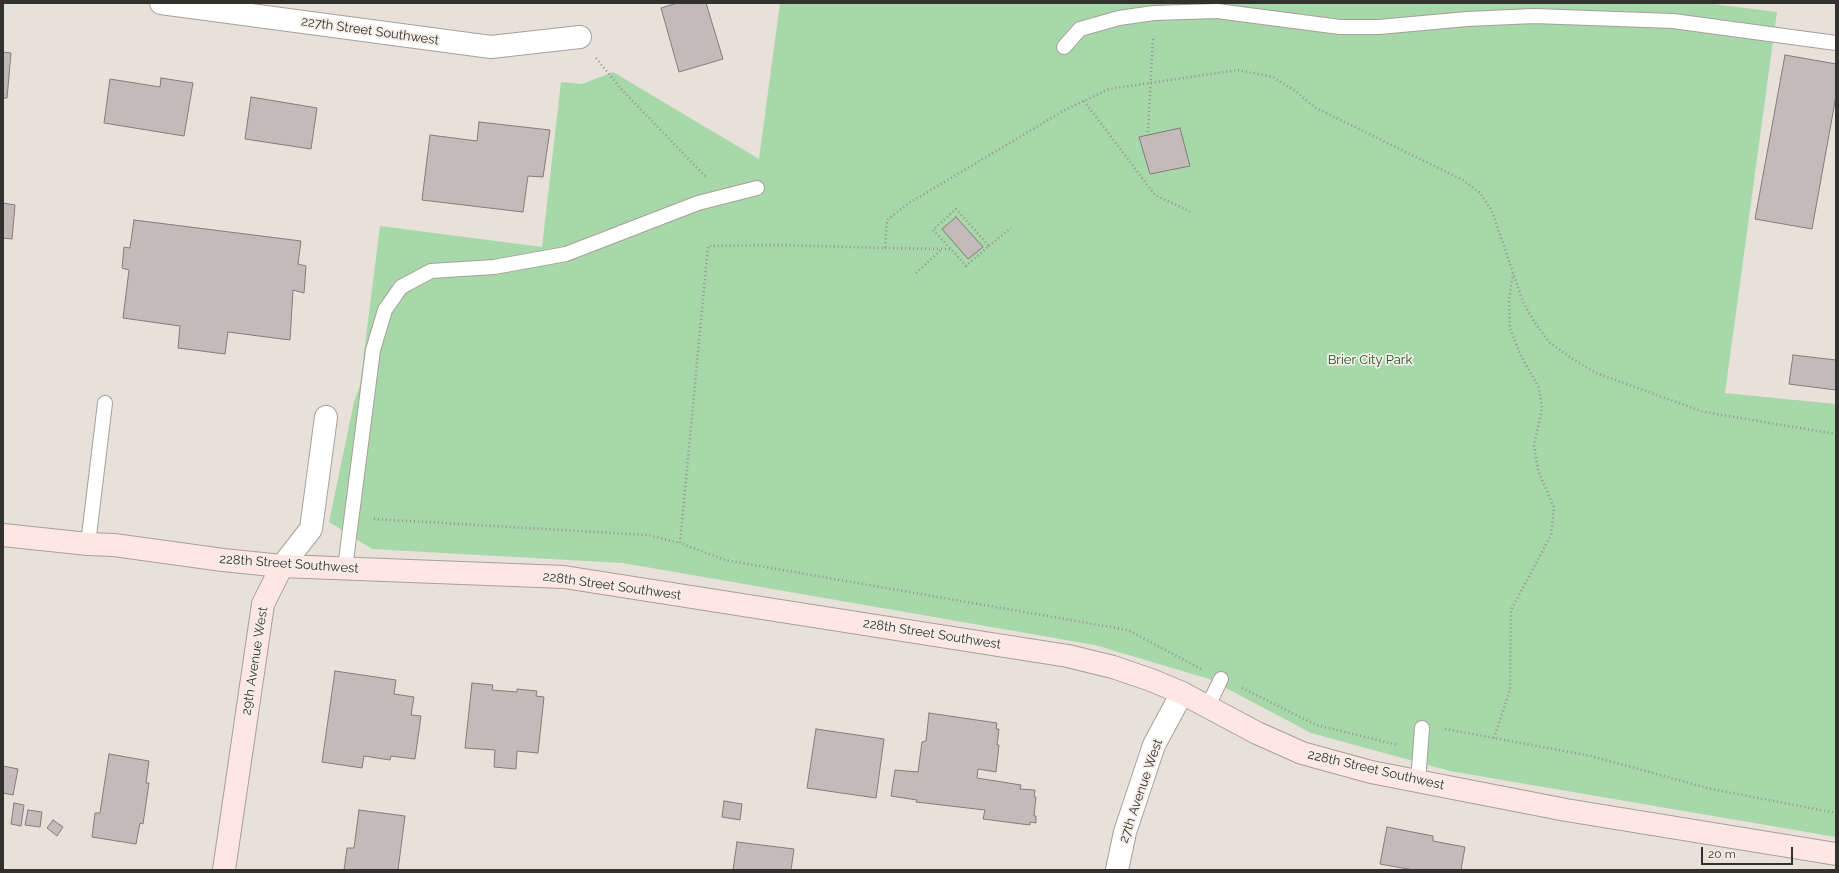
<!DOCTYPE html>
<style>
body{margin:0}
#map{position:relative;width:1839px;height:873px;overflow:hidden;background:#e7e1da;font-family:Raleway,sans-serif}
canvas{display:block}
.frame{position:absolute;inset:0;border:4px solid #33312e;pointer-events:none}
.scale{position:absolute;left:1701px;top:847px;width:92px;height:18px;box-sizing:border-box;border:2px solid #33312e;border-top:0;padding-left:5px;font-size:12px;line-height:14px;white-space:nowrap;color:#33312e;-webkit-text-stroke:3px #f5eee7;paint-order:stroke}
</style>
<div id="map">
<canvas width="1839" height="873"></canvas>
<div class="frame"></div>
<div class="scale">20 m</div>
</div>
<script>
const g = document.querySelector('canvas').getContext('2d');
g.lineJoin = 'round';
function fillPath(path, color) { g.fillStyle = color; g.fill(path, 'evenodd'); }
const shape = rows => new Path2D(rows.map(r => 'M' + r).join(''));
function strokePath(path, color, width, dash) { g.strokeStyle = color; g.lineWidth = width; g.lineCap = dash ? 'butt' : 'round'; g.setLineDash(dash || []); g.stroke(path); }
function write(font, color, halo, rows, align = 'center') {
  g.font = font + ' Raleway,sans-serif'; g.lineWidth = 3.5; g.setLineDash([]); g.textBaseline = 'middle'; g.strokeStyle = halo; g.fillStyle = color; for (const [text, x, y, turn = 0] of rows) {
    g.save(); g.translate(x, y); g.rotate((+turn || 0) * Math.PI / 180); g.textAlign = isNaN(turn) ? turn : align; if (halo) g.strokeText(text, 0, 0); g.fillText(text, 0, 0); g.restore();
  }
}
const green = shape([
 [780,3,1706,3,1777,12,1725,393,1836,404,1836,837,1450,771,1311,733,1209,679,1095,645,623,563,372,549,329,522,354,402,360,385,380,226,542,247,561,82,582,84,613,72,759,159]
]);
const building = shape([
 [677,3,706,3,723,59,679,72,661,8,677,3],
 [3,52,11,53,7,98,3,98,3,52],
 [1785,55,1836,64,1836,96,1812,229,1755,219,1785,55],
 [161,78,193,83,184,136,104,123,110,79,160,87,161,78],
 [251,97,317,108,311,149,245,139,251,97],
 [479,122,550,130,543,177,528,176,523,212,422,200,430,135,477,141,479,122],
 [1180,128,1190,166,1150,174,1139,137,1180,128],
 [3,203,15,205,12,239,3,238,3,203],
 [956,217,983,247,968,259,942,229,956,217],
 [134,220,301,241,298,264,306,266,304,293,293,290,290,340,228,332,225,354,178,348,180,326,123,318,129,270,122,268,124,247,130,248,134,220],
 [1793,355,1836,360,1836,390,1789,384,1793,355],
 [335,671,396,680,394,694,414,697,411,715,421,716,415,759,391,756,390,760,364,756,362,768,322,762,335,671],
 [472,683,493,685,492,690,517,692,517,689,537,691,536,696,544,697,538,753,517,751,516,769,494,767,495,750,465,748,472,683],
 [929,713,997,723,996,729,999,729,997,745,999,745,996,772,978,769,977,778,1021,785,1020,789,1035,790,1034,797,1036,797,1034,816,1036,816,1036,823,1030,822,1030,825,983,819,985,810,916,802,917,800,891,796,895,770,918,772,922,742,926,741,929,713],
 [816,729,884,739,876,798,807,788,816,729],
 [109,754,149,761,146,783,149,783,143,824,140,823,136,844,92,837,95,813,100,813,109,754],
 [3,766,18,769,13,795,3,793,3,766],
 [724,801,742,804,740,820,722,817,724,801],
 [14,803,24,805,21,826,11,824,14,803],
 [28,810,42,812,40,827,25,825,28,810],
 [359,810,405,816,398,870,344,870,347,848,354,848,359,810],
 [53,820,63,827,57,836,47,828,53,820],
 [1387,827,1433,836,1433,841,1465,847,1461,870,1414,870,1380,864,1387,827],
 [737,842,794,849,791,870,733,870,737,842]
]);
const path = shape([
 [596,58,622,90,707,178],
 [1084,101,1155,195,1191,212],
 [1148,132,1153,37],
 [989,246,1011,228],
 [885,248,951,249,966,266,989,246,956,209,933,230,951,249],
 [916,273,942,249],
 [374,519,648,535,680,543],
 [1201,669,1128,630,725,560,680,543,708,246,780,245,885,248,887,220,909,203,1065,110,1109,89,1238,70,1273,77,1297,92,1314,107,1463,180,1480,193,1492,211,1523,302,1535,323,1549,342,1574,360,1596,373,1704,412,1836,434],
 [1242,688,1316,725,1398,745],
 [1445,729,1591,756,1711,789,1836,813],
 [1494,738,1510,690,1511,610,1551,535,1554,508,1538,470,1534,445,1542,408,1539,388,1520,354,1510,328,1509,300,1513,274]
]);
const lane = shape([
 [1064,47,1080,29,1119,18,1154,13,1217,11,1340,27,1379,27,1467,19,1534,16,1673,21,1836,43],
 [88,544,105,403],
 [345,568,373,350,385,310,401,287,431,271,494,267,566,254,698,203,757,188],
 [1208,706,1221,679],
 [1418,782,1422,728]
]);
const street = shape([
 [161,3,491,47,580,37],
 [282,566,311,529,326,417],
 [1117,870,1125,832,1154,745,1182,693]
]);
const secondary = shape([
 [3,535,88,544,114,545,223,560,282,566,564,577,1068,656,1113,667,1151,680,1182,693,1257,733,1302,753,1371,772,1566,810,1836,854],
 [224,870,263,604,282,566]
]);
const streetNames = [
 ["227th Street Southwest",370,31,8],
 ["228th Street Southwest",289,564,4],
 ["228th Street Southwest",612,586,8],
 ["228th Street Southwest",932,634,9],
 ["29th Avenue West",255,661,-81],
 ["228th Street Southwest",1376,770,13],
 ["27th Avenue West",1141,791,-71]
];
const parkNames = [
 ["Brier City Park",1370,360]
];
fillPath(green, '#a6d8a9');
fillPath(building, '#c5baba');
strokePath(building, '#847b7b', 1);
strokePath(lane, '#a6a09a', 16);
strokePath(street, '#a6a09a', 24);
strokePath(secondary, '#a6a09a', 24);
strokePath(path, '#97938d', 2.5, [1, 3]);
strokePath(lane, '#fff', 14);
strokePath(street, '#fff', 22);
strokePath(secondary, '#fee6e4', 22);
write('13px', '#33312e', '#f5eee7', streetNames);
write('13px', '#195424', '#f5eee7', parkNames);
</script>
